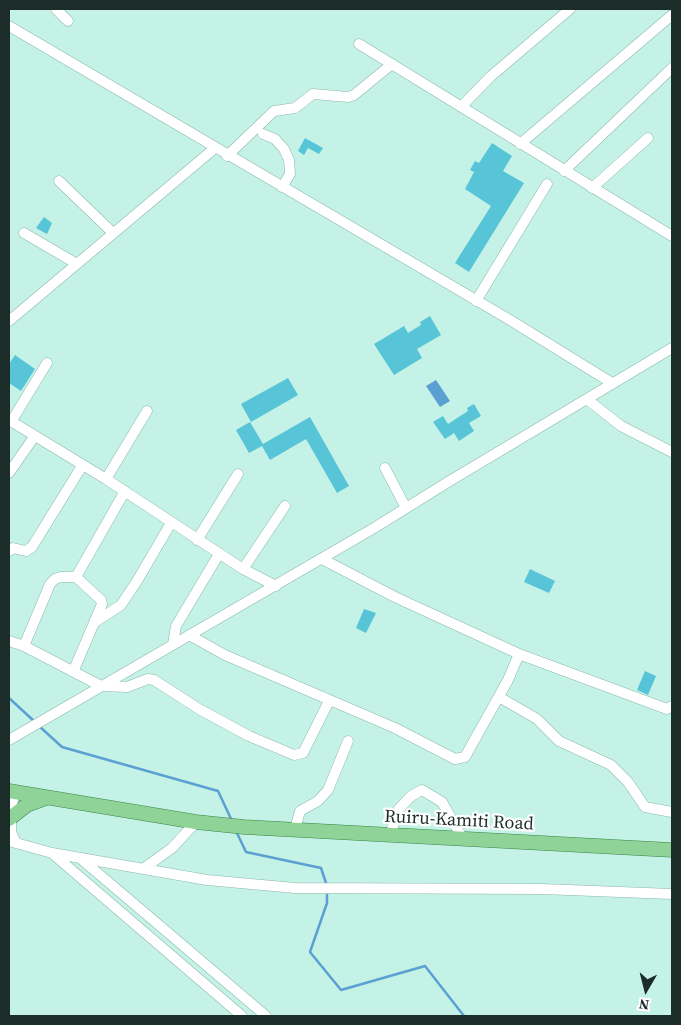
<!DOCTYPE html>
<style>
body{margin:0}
#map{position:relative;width:681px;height:1025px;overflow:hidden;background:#c5f2e6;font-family:"Source Serif 4",serif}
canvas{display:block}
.frame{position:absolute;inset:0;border:10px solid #1c2d29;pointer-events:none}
.north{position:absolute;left:621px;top:965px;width:50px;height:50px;-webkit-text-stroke:4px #fff;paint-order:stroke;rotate:188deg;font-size:14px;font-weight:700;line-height:20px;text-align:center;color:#1c2d29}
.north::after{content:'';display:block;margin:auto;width:18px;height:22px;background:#1c2d29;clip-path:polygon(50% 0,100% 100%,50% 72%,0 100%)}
</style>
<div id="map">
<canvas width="681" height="1025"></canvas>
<div class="frame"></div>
<div class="north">N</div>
</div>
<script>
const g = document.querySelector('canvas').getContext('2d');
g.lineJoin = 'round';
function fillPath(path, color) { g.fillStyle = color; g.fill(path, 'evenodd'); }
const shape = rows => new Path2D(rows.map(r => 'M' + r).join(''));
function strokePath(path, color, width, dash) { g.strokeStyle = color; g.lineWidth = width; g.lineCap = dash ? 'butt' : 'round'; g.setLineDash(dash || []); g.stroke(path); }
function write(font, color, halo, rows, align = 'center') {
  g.font = font + ' "Source Serif 4",serif'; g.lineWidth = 4.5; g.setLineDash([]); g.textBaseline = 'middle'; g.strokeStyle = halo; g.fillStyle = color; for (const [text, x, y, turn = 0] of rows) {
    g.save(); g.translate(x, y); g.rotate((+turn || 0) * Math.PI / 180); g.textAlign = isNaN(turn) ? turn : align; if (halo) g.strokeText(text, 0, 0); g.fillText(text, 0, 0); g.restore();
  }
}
const water = shape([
 [436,380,450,401,440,407,426,386]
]);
const stream = shape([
 [9,698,35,722],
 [39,726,62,747,218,791,232,821],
 [236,831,246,852,321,868,326,883],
 [327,895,327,903,310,952,341,990,425,966,464,1016]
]);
const building = shape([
 [305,138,323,148,319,154,308,148,304,155,298,151],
 [492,143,512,156,503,171,524,183,469,272,455,263,491,206,465,189,474,172,470,170,475,161,479,163],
 [44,217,52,223,47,234,36,228],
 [430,316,441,335,417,349,422,358,394,375,374,344,404,326,408,333,421,325,420,322],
 [15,355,35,369,21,391,9,383,9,364],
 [288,378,298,395,251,422,241,404],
 [474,404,481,416,469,423,474,431,459,441,454,433,445,439,433,422,443,416,448,424,468,411,467,408],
 [310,417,349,486,337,493,306,439,270,460,262,446,249,453,236,430,250,422,263,444],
 [530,569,555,581,549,593,524,582],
 [364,609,376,613,366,633,356,628],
 [645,671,656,676,648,695,637,690]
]);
const minor = shape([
 [56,9,68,21],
 [9,26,510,320,612,383],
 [359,44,672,236],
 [461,107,490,77,570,9],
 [263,134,275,139,284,149,289,160,290,174,282,187],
 [520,144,672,15],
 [227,156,274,111,295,108,313,94,348,97,354,95,392,64],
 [564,171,672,68],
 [59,181,113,233],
 [592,188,648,138],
 [24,233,77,264],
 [476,301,547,184],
 [9,321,215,148],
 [588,400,621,426,672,452],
 [9,420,106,479,243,569,276,586],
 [11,422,47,363],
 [385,468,406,508],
 [9,473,34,437],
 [106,479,147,411],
 [125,491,76,577,61,577,55,579,50,584,24,646,101,686,127,687,148,679,154,680,199,709,249,736,294,755,303,753,329,701],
 [197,540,238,474],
 [9,551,13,548,26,551,32,547,82,466],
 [243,569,285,506],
 [95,622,121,605,137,581,171,523],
 [189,635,225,655,395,728,455,759,465,757,508,680,519,654,395,597,322,559],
 [9,641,24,646],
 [173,644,176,626,219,554],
 [519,654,667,709,672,706],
 [73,672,102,604,101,600,76,577],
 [499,697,537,719,559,741,611,765,628,782,645,807,672,812],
 [9,740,374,528,448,482,672,348],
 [11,817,11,832,16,843],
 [9,818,15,792],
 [295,829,300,811,318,801,328,790,348,741],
 [390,835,399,809,411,796,422,790,442,802,463,839],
 [9,841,52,853,207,880,295,888,542,889,672,894],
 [53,854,242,1016],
 [80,858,266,1016],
 [143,869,172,848,196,822]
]);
const major = shape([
 [9,791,196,822,244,827,672,850],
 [9,819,27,805,46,798]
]);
const streetNames = [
 ["Ruiru-Kamiti Road",459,821,3]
];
fillPath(water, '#5aa0d2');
strokePath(stream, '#5aa0d2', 2.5);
fillPath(building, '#57c5d7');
strokePath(minor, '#8cb7ac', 11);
strokePath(major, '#378544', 15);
strokePath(minor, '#fff', 10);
strokePath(major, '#8fd398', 14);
write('18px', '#1c2d29', '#fff', streetNames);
</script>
